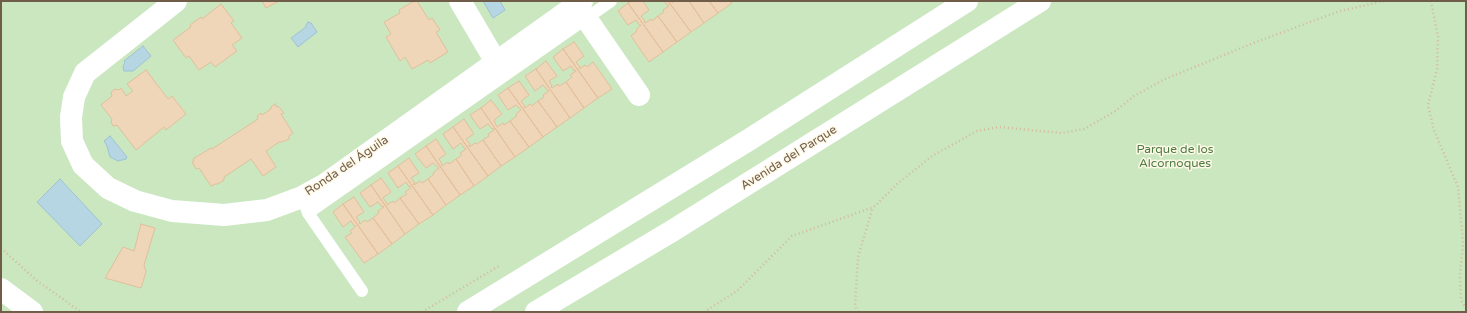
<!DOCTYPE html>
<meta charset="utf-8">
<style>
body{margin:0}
#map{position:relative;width:1467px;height:313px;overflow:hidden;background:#fbf4e0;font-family:"Varela Round",sans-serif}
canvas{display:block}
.frame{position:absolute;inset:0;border:2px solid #705d49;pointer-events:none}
</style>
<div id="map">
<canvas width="1467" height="313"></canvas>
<div class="frame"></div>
</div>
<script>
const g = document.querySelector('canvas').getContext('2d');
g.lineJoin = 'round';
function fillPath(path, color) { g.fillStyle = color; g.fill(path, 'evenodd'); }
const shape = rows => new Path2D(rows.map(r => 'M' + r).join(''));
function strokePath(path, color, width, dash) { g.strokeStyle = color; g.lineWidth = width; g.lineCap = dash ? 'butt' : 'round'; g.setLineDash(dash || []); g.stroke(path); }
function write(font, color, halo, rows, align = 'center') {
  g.font = font + ' "Varela Round",sans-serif'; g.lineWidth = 3; g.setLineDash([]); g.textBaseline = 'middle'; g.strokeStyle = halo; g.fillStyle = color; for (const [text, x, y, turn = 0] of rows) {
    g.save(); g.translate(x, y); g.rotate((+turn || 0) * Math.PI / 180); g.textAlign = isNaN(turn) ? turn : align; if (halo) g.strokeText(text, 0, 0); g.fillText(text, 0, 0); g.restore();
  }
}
const green = shape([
 [1,1,1466,1,1466,312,1,312]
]);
const water = shape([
 [483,1,500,1,505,10,493,18,483,1],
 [308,22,311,23,317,32,298,47,291,38,306,27,306,25,308,22],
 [143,46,151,56,133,71,124,71,123,67,125,62,124,61,143,46],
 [110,136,127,157,126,159,118,161,110,157,107,146,104,141,110,136],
 [60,179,102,224,80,246,37,202,60,179]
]);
const building = shape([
 [262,1,279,1,266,8,262,1],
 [414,1,417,1,429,20,432,18,440,30,436,32,448,52,430,63,428,60,412,69,405,57,400,61,386,37,391,34,384,22,400,13,399,10,414,1],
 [632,1,643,1,649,10,641,16,645,21,644,21,645,23,651,19,652,21,658,16,677,42,663,52,628,3,632,1],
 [664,1,668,1,691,32,677,42,658,16,664,12,663,10,669,6,668,4,667,5,664,1],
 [668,1,672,1,672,3,675,1,689,1,704,23,691,32,668,1],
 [689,1,709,1,718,13,704,23,689,1],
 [709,1,730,1,732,3,718,13,709,1],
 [628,3,663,52,649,62,631,36,637,31,636,30,641,25,639,25,636,20,628,25,618,11,628,3],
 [221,4,234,21,231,23,242,38,232,45,237,51,215,67,211,62,199,70,189,56,186,58,173,40,191,27,190,25,201,17,202,19,221,4],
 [574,42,584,56,576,62,580,67,579,69,585,65,587,67,593,62,612,89,598,98,563,49,574,42],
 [563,49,598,98,584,108,566,82,572,77,570,75,576,71,575,70,574,71,571,66,563,71,553,57,563,49],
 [546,61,557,76,549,81,552,86,551,87,552,88,558,84,559,86,566,82,584,108,570,118,536,69,546,61],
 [536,69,570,118,557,127,538,101,544,97,543,95,549,91,547,90,543,85,535,91,525,76,536,69],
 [146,70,168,99,172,96,186,114,166,130,164,127,136,150,117,125,113,126,111,122,112,119,101,105,112,96,111,92,115,89,119,90,121,88,126,96,133,91,127,84,146,70],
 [519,81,529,95,521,101,525,106,524,106,525,108,530,104,532,106,538,101,557,127,543,137,508,88,519,81],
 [508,88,543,137,529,147,510,121,517,116,516,114,521,110,516,105,508,110,498,95,508,88],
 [491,100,502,114,494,120,497,127,503,123,504,125,510,121,529,147,515,157,481,108,491,100],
 [275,104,276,107,278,106,284,113,281,114,293,133,289,136,289,139,282,142,279,142,266,151,276,167,263,176,251,159,224,177,224,180,218,184,215,184,211,186,199,168,196,169,192,162,194,161,193,159,211,148,212,149,258,119,257,116,261,113,262,115,271,109,271,107,275,104],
 [481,108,515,157,501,166,483,140,489,136,488,134,494,130,493,128,492,129,488,124,480,129,470,115,481,108],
 [464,119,474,134,466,139,470,144,469,147,475,143,477,144,483,140,501,166,488,176,453,127,464,119],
 [453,127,488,176,474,186,456,159,462,155,460,153,466,149,465,148,464,148,461,143,453,149,443,134,453,127],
 [436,139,446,154,439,159,442,164,441,165,442,166,448,162,449,164,456,159,474,186,460,195,426,146,436,139],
 [426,146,460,195,446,205,428,179,434,174,433,173,439,168,433,163,426,168,415,154,426,146],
 [409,158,419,173,411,178,415,183,413,184,414,185,420,181,422,183,428,179,446,205,433,215,398,166,409,158],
 [398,166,433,215,419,224,400,198,407,194,405,192,411,188,410,186,409,187,406,182,398,188,388,173,398,166],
 [381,178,391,192,383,198,387,203,387,205,393,201,394,203,400,198,419,224,405,234,371,185,381,178],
 [371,185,405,234,392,244,373,218,379,213,378,211,384,207,383,206,382,207,378,202,370,207,360,193,371,185],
 [354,197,364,212,356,217,360,222,359,223,360,224,365,220,367,222,373,218,392,244,378,254,343,204,354,197],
 [343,204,378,254,364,263,345,237,352,233,350,231,356,226,354,226,351,221,343,227,333,212,343,204],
 [141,224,155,228,144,265,146,272,141,288,105,278,123,247,134,251,141,224]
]);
const path = shape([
 [1431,1,1438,37,1437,69,1428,105,1434,130,1458,187,1463,243,1460,274,1461,300,1466,308],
 [1,248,36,280,81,312],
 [422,312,499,266],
 [704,312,737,291,792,236,874,207,896,185,932,156,977,131,999,127,1061,133,1084,129,1114,112,1134,96,1163,80,1256,42,1340,11,1384,1],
 [858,312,855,305,858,257,873,207]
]);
const lane = shape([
 [305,205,308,213,362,291],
 [308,213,611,1]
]);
const street = shape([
 [176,1,85,73,74,97,71,117,72,141,83,165,108,188,135,201,172,211,224,215,267,210,302,197,324,185,582,1],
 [460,1,496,62],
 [577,5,639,95]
]);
const secondary = shape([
 [1,289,32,312],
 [468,312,747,141,967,1],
 [536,312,672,231,1040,1]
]);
const parkNames = [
 ["Parque de los",1175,150],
 ["Alcornoques",1175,164]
];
const streetNames = [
 ["Avenida del Parque",789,158,-32],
 ["Ronda del Águila",347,166,-34]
];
fillPath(green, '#cae7c0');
fillPath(water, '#b6d6e3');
strokePath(water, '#9dc3d4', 1);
fillPath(building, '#efd6b9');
strokePath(building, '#e1c09a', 1);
strokePath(path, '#d3ba9d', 2.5, [1, 3]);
strokePath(lane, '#fff', 12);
strokePath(street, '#fff', 22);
strokePath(secondary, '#fff', 22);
write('12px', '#4d7b44', '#fef8e6', parkNames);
write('12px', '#705d49', '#fef8e6', streetNames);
</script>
